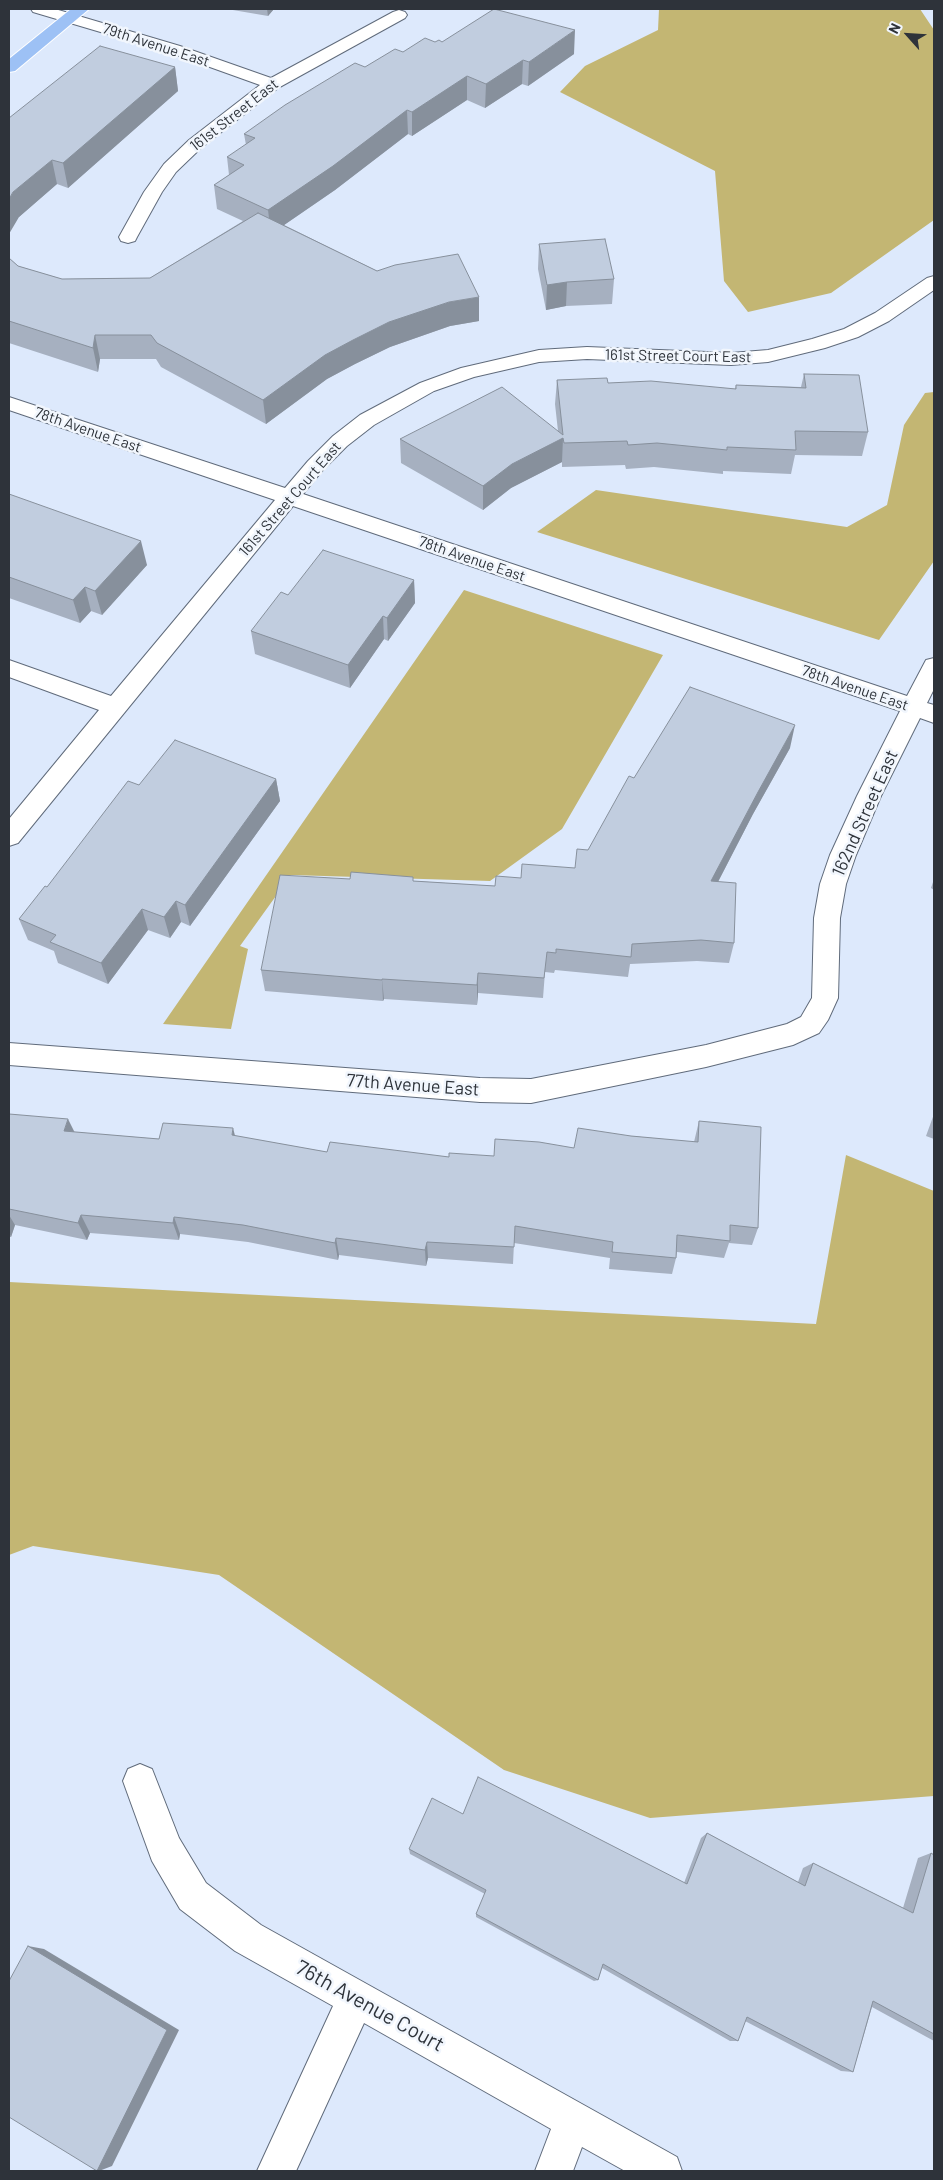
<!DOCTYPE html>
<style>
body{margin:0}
#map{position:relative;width:943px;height:2180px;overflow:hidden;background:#dde9fc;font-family:Barlow,sans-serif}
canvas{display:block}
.frame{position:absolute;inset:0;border:10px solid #2e333a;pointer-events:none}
.north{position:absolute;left:883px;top:10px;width:50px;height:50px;-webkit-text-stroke:4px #f1f6fd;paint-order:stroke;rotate:296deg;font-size:14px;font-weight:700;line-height:20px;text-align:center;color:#2e333a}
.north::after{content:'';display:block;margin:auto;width:18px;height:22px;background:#2e333a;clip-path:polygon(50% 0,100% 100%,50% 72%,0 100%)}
</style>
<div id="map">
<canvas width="943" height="2180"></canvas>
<div class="frame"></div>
<div class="north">N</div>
</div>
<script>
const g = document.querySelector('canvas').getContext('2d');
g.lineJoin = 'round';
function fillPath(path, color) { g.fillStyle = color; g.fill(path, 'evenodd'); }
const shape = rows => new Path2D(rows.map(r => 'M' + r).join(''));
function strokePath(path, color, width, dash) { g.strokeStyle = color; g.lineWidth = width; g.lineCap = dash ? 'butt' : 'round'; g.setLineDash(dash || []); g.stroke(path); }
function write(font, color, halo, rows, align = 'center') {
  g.font = font + ' Barlow,sans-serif'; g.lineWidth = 5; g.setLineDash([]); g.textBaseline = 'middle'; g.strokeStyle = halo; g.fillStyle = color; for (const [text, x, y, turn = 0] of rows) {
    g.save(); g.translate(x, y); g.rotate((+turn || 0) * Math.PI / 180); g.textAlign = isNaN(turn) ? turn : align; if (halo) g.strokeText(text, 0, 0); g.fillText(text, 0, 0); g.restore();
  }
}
const green = shape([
 [659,9,920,9,934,30,934,220,831,293,748,312,724,281,715,171,560,92,585,66,658,30],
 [934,392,934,561,879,640,537,532,596,490,847,527,887,505,904,425,925,393],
 [464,590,663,655,562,829,490,881,291,875,240,946,248,949,231,1029,163,1024],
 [846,1155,934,1191,934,1796,650,1818,504,1770,219,1575,33,1546,9,1555,9,1282,816,1324]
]);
const minor = shape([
 [31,9,55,9,180,46,271,78,393,12,399,10,405,12,407,15,405,18,278,88,201,148,176,172,162,192,137,237,135,241,128,243,121,241,119,237,144,192,164,164,189,140,260,85,168,52,33,12,31,9],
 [934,276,934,290,889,321,858,337,825,348,768,362,731,365,587,359,539,362,474,377,434,391,374,425,347,446,322,471,303,494,907,696,926,660,934,658,934,689,927,703,934,705,934,723,920,718,881,796,856,855,846,884,840,918,838,998,828,1020,819,1033,793,1045,706,1067,531,1103,480,1102,9,1065,9,1043,480,1078,531,1079,706,1045,787,1024,801,1017,812,998,814,918,820,884,830,855,857,796,900,711,293,506,18,843,9,846,9,819,99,710,9,677,9,660,111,696,275,500,9,410,9,397,285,488,308,461,333,436,360,415,420,383,461,368,539,350,587,347,731,353,768,350,812,339,844,329,875,313,927,278,934,276],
 [140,1764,152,1769,179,1838,206,1883,261,1925,677,2157,682,2171,625,2171,582,2147,573,2171,535,2171,551,2129,364,2023,296,2171,257,2171,333,2006,235,1951,180,1909,152,1861,123,1781,128,1769,140,1764]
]);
const major = shape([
 [71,9,89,9,15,71,9,72,9,59,71,9]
]);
const wall = shape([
 [227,9,274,9,268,16],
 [435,42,442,42,574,54,528,86,522,84,485,108,467,100,412,136,408,134,335,190,284,225,479,321,450,326,390,347,355,364,327,379,266,424,161,367,156,359,100,359,98,372,9,343,9,258,18,266,62,279,150,278,243,221,217,209,214,185,229,175,227,157,246,145,244,134,365,67,403,52],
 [175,67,178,91,68,188,57,184,19,217,9,118],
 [539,244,614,279,612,304,566,306,546,310,538,269],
 [804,374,868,432,862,456,795,455,791,474,723,471,723,474,654,467,626,469,625,465,562,467,562,462,511,488,483,510,401,463,400,439,558,431,555,404,557,380,608,383,735,389,736,385,801,387],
 [9,494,147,565,102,615,91,611,80,623,9,598],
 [414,580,415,603,388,641,384,639,350,688,255,654,251,631,288,595],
 [790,748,753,814,718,882,734,943,729,963,697,961,630,964,628,977,555,970,554,973,545,972,543,998,478,993,477,1005,384,999,383,1001,265,991,261,970,350,879,413,881,495,886,521,878,575,868,588,850,634,778],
 [276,779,280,801,190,926,181,922,170,938,148,930,108,984,58,963,54,951,28,940,19,919,47,887,139,785],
 [934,879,934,890,931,888],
 [9,1114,74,1132,159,1139,235,1136,327,1152,449,1157,494,1156,574,1148,631,1136,694,1142,699,1121,758,1228,752,1245,729,1243,724,1258,677,1252,676,1258,672,1274,609,1269,610,1258,514,1243,513,1264,428,1258,426,1266,339,1255,338,1260,248,1242,180,1234,179,1240,90,1233,87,1240,15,1225,11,1237,9,1237],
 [934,1114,934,1139,926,1136],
 [463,1814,684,1883,701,1838,707,1833,798,1882,803,1868,813,1863,903,1908,918,1858,931,1853,934,1855,934,2041,872,2007,853,2072,841,2071,745,2021,738,2041,730,2041,602,1968,598,1980,594,1981,476,1917,476,1914,485,1894,410,1854,409,1849]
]);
const shadedWall = shape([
 [267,9,274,9,268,16],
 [575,30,574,54,528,86,529,62],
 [523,60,522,84,485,108,486,84],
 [175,67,178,91,68,188,63,163],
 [467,76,467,100,412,136,412,112],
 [407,110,408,134,335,190,271,234,268,210],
 [52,160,57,184,19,217,9,234,9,199,13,192],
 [567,282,566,306,546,310,547,285],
 [479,297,479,321,450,326,390,347,355,364,327,379,266,424,263,400,325,355,353,340,389,322,449,302],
 [95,335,100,359,98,372,93,348],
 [563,438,562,462,511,488,483,510,483,486,512,464],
 [141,541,147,565,102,615,95,591],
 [414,580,415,603,388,641,387,618],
 [85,587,91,611,80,623,73,600],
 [383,616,384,639,350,688,348,665],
 [795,725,790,748,753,814,707,903,711,881,758,792],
 [276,779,280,801,190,926,185,905],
 [176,901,181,922,170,938,164,917],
 [142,909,148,930,108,984,101,963],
 [478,973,478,993,477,1005,477,985],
 [382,979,384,999,383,1001,382,980],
 [68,1119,77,1137,64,1131],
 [233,1128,238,1147,232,1135],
 [9,1215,15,1225,11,1237,9,1232],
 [81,1215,90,1233,87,1240,78,1223],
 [174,1217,180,1234,179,1240,173,1223],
 [336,1238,339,1255,338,1260,335,1243],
 [427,1242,428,1258,426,1266,425,1250],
 [28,1946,44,1949,179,2030,112,2166,99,2171,97,2171]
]);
const building = shape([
 [494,9,575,30,529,62,523,60,486,84,467,76,412,112,407,110,333,166,268,210,214,185,244,165,227,157,255,138,244,134,285,105,355,63,365,67,395,49,403,52,425,38,435,42,439,40,442,42,494,9],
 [100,46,175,67,63,163,52,160,13,192,9,199,9,118,100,46],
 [258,213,377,271,395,265,458,254,479,297,449,302,389,322,353,340,325,355,263,400,157,343,151,335,95,335,93,348,9,321,9,258,18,266,62,279,150,278,258,213],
 [605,239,614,279,567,282,547,285,539,244,605,239],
 [804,374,859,375,868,432,795,431,796,450,727,447,727,450,657,443,628,445,627,441,564,443,563,438,512,464,483,486,400,439,502,387,563,435,557,380,607,378,608,383,651,381,736,389,736,385,806,388,804,374],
 [9,494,141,541,95,591,85,587,73,600,9,577,9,494],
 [323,550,414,580,387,618,383,616,348,665,251,631,281,592,288,595,323,550],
 [690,687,795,725,758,792,711,881,736,883,734,943,701,940,632,944,631,957,556,949,556,953,547,952,544,978,478,973,477,985,382,979,382,980,261,970,280,875,350,879,351,872,413,877,413,881,495,886,496,876,521,878,522,864,575,868,577,849,588,850,629,776,634,778,690,687],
 [175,740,276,779,185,905,176,901,164,917,142,909,101,963,50,942,56,935,19,919,45,886,47,887,128,781,139,785,175,740],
 [9,1114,68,1119,64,1131,159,1139,163,1123,233,1128,232,1135,327,1152,330,1142,449,1157,449,1153,494,1156,495,1139,539,1142,574,1148,578,1128,631,1136,698,1142,699,1121,761,1127,758,1228,730,1225,730,1241,677,1235,676,1258,612,1252,613,1242,515,1226,514,1247,427,1242,425,1250,336,1238,335,1243,243,1225,174,1217,173,1223,81,1215,78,1223,9,1209,9,1114],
 [478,1777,687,1884,707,1833,805,1886,813,1863,913,1913,931,1853,934,1855,934,2034,873,2001,853,2072,747,2017,738,2041,603,1964,598,1980,476,1914,486,1890,409,1849,432,1798,463,1814,478,1777],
 [28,1946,167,2030,97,2171,9,2117,9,1981,28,1946]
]);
const farStreetnames = [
 ["79th Avenue East",156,45,18],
 ["161st Street East",234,115,-38],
 ["161st Street Court East",678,356,1],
 ["78th Avenue East",88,430,19],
 ["161st Street Court East",290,499,-49],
 ["78th Avenue East",472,559,19],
 ["78th Avenue East",855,688,19]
];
const streetNames = [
 ["162nd Street East",865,813,-66],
 ["77th Avenue East",413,1085,4]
];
const nearStreetnames = [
 ["76th Avenue Court",370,2006,29]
];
fillPath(green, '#c3b673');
strokePath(minor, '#606b7b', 2);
strokePath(major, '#fff', 2);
fillPath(minor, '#fff');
fillPath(major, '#9dc1f5');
fillPath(wall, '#a6b0c0');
fillPath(shadedWall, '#87909c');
fillPath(building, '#c1cddf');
strokePath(building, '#87909c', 1);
write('15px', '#2e333a', '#f1f6fd', farStreetnames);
write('18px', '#2e333a', '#f1f6fd', streetNames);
write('21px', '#2e333a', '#f1f6fd', nearStreetnames);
</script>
